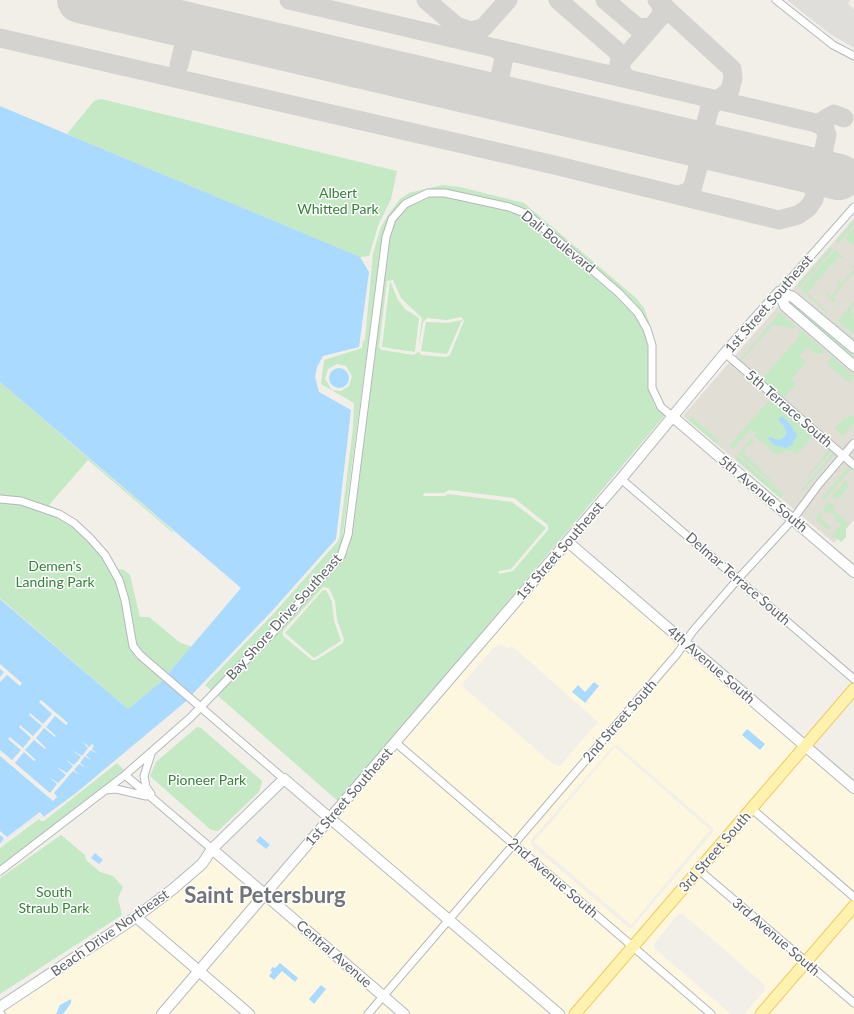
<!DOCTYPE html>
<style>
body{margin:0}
canvas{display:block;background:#f1efe8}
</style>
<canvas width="854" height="1014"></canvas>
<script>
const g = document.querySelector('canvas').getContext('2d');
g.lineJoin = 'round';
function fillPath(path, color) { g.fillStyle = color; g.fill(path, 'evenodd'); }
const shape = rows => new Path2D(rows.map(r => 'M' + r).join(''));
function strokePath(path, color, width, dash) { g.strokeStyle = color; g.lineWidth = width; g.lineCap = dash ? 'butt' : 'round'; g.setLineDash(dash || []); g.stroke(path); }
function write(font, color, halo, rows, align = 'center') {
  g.font = font + ' Lato,sans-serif'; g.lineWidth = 3; g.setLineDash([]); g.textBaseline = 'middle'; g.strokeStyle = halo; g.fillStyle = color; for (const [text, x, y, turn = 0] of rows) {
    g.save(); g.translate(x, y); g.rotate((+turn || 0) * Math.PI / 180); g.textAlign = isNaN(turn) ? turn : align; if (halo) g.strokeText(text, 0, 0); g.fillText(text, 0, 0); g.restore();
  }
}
const commercial = shape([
 [564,533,567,536,330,812],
 [568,547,681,644,514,839,400,742],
 [501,644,507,648,512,646,598,722,560,766,554,765,463,687,463,683,493,648],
 [686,649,800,747,633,941,519,844],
 [617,745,713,828,713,832,633,927,629,928,531,845,531,840,613,746],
 [615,747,710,830,631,925,534,842],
 [395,748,508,845,449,914,336,817],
 [805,751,854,793,854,891,757,808],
 [752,814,853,902,806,957,704,869],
 [330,823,444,920,383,991,270,893],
 [514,850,628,947,570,1014,565,1014,454,919],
 [213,855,259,895,199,965,142,917],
 [699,875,801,963,756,1014,744,1014,765,990,765,985,683,914,678,914,654,944,654,948,731,1014,717,1014,638,946],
 [265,900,378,997,363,1014,255,1014,204,970],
 [854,912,854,998,811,961],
 [136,922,194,971,157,1014,9,1014,2,1010],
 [449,925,552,1014,410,1014,388,995],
 [633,952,705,1014,580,1014],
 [806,967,854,1008,854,1014,766,1014],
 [199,976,243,1014,166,1014],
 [383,1001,398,1014,373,1014]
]);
const industrial = shape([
 [787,0,850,0,848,4,854,9,854,48,830,34]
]);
const education = shape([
 [854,218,854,520,834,543,683,416]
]);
const green = shape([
 [101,99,397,171,391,199,378,226,369,256,360,257,340,249,67,134,94,101],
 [442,185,460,187,524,203,636,298,644,308,650,325,636,304,524,208,502,201,436,189,420,192,402,201,389,217,382,237,341,548,328,566,271,629,212,691,205,685,274,613,339,540,353,428,354,403,321,384,324,360,362,348,363,341,365,340,373,253,381,227,388,215,400,199,409,193],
 [337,364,346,366,352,376,349,386,341,391,332,390,325,379,328,369],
 [435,196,454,198,508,210,520,215,631,309,644,330,646,338,649,355,649,390,654,404,665,415,339,802,217,695,333,571,348,551,352,535,389,237,395,220,407,207,422,199],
 [393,280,401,298,422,318,418,352,414,355,382,350,379,347,387,281],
 [461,317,464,321,450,355,446,357,421,355,418,351,423,322,427,318,447,320],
 [449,490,514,498,548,525,548,530,513,571,499,574,499,571,511,569,546,528,512,502,448,494,445,496,423,496,424,493,444,493],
 [323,587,329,588,335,601,337,620,344,639,343,643,316,660,312,660,283,636,283,631],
 [854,220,854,224,839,243,836,241],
 [854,227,854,246,845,239],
 [830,248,833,249,799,288,797,286],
 [835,250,845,259,838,257,807,293,827,311,827,314,801,289],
 [850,264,854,266,854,272,833,297,836,301,834,302,825,294,826,292,831,296,840,285,837,281,838,280,842,283,854,269],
 [390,281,398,300,405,309,419,318,415,352,382,347],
 [854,301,854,304,850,309,854,314,851,317,854,320,854,334,838,321],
 [797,307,814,322,828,329,854,351,854,362,794,310],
 [780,312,796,327,795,328,773,325,740,362,738,362],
 [462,320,447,354,421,351,426,322,447,323],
 [832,321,854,339,854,344,830,323],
 [801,330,827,353,819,353,817,355,809,348,805,349,799,356,806,362,791,379,796,384,783,398,761,380,800,336,798,333],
 [832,357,854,376,849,383,829,365,827,362],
 [0,382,173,531,172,532,88,460,49,505,79,522,101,544,118,569,124,570,130,575,140,617,149,617,179,642,192,647,159,684,128,709,0,598],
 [771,398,815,434,797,454,790,451,784,451,777,455,754,436,756,433,751,429,733,449,729,446],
 [851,415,854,416,854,423,843,436,834,428,845,417,847,419],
 [691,417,719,440,716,443,689,421],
 [751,438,754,441,750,446,748,445,744,449,745,451,744,453,784,493,738,454],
 [827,446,832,450,798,489,828,450,825,448],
 [834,451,835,454,802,492,801,491],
 [737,455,783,495,780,498,736,460],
 [850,464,853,467,824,500,822,498],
 [846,480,848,487,837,500,834,499,832,496],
 [829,502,835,507,833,510,849,524,846,528,846,537,841,542,832,534,841,525,840,523,835,521,837,518,829,511,826,514,824,512,824,507],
 [820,512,822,519,831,527,829,531,815,519],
 [326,590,332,602,334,621,341,641,314,658,285,633,322,591],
 [197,727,201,728,262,781,259,792,218,831,211,830,150,776,156,762],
 [117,763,124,770,122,772,0,867,0,848,39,819,41,821,44,821],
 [61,835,85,855,86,860,100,872,113,876,123,887,118,898,122,915,0,994,0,878]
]);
const water = shape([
 [0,106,360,257,369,272,359,347,323,356,317,367,315,377,319,392,351,410,336,539,272,611,184,703,76,793,42,818,39,815,0,844,0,599,128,709,161,682,241,588,0,382],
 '329 378a10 10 0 1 1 20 0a10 10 0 1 1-20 0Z',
 [782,416,791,425,797,435,792,445,786,448,774,445,768,439,769,437,779,440,784,437,786,433,784,426,778,419],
 [594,682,599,686,585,703,572,692,578,685,585,692],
 [747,729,765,744,760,750,742,735],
 [260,836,270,845,266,849,256,841],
 [95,853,103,860,99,864,91,858],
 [280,963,298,978,295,982,282,971,274,980,269,976,272,972,270,970,273,967,275,968],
 [321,985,326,989,314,1004,309,999],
 [71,999,71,1003,63,1014,56,1014,60,1005]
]);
const pier = shape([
 [0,664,22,683,20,686,7,675,0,682,0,677,4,672,0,669],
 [41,700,68,723,66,725,55,716,46,727,56,736,55,737,44,728,36,738,46,748,45,749,34,740,25,750,36,760,34,761,24,752,15,763,50,793,57,784,49,777,58,783,66,775,57,767,67,773,73,766,65,759,74,765,81,757,72,750,82,756,88,748,81,740,89,747,92,744,94,746,92,749,98,754,91,750,86,755,92,761,85,756,80,763,86,768,79,764,74,770,80,775,73,771,54,793,57,797,53,801,0,756,0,750,12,760,21,750,8,739,10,737,23,748,31,738,19,727,20,725,33,736,42,726,29,715,30,713,43,724,52,714,39,702],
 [40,812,44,817,42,818,39,815,0,844,4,838,0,835,0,831,7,837]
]);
const taxiway = shape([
 [289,0,816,123,825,128],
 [426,0,475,42],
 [558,0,618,52,620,59,619,64],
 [605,0,638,28,651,27],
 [657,0,732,69,733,78,730,90,710,107,703,134],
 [175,22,184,29,185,41,192,31,201,28],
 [175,22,185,19,192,12,193,22,201,28],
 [456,26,470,31,483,28,508,0],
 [0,38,550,164,779,220,798,215,808,208,814,199,815,190,812,180,808,173,800,168],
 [495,48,501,52,504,58,498,86],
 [179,65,185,41],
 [628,79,621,72,621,62,660,17,662,9,660,3],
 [475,92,490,93,495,91,498,86,500,93,508,100],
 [683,141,695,149,698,159,698,167,708,153,718,149],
 [806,169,817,166,822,158,827,135,823,124,825,119,834,114,844,118],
 [678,195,688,192,693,186,698,167]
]);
const runway = shape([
 [80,0,839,177]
]);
const street = shape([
 [776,0,833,45,854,56],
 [779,292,854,207],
 [725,353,854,465],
 [621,479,854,679],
 [0,499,21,501,59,514,74,523,90,538,105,555,119,580,125,600,131,635,133,646,140,655,284,779],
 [395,742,711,1014],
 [125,775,212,849],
 [106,790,116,789,146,796],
 [151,794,146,787,144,776,151,754],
 [752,809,854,897],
 [699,870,854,1003],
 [0,871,125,775,190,718,274,631,341,556,348,535,386,237,392,219,405,204,428,193,445,193,509,207,527,214,619,293,638,313,647,329,652,345,652,388,661,407,673,417],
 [0,1014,1,1014],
 [368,1014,677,654,693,631,738,579,793,519,819,484,854,443]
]);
const secondary = shape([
 [779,292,785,306,854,366],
 [779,292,793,297,854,348],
 [673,417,854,572],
 [568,542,854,788],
 [212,849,404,1014],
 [136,917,249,1014],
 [0,1007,136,917,173,889,202,864,212,849,284,779,559,1014],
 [162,1014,621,479,725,353,779,292]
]);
const primary = shape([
 [575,1014,854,689],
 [761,1014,854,906]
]);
const parkNames = [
 ["Albert",338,193],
 ["Whitted Park",338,209],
 ["Demen's",55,566],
 ["Landing Park",55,582],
 ["Pioneer Park",207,780],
 ["South",54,892],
 ["Straub Park",54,908]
];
const streetNames = [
 ["Dali Boulevard",558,242,39],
 ["1st Street Southeast",769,304,-49],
 ["5th Terrace South",789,409,41],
 ["5th Avenue South",763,494,40],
 ["1st Street Southeast",560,551,-49],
 ["Delmar Terrace South",738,579,41],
 ["Bay Shore Drive Southeast",284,617,-48],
 ["4th Avenue South",711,665,41],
 ["2nd Street South",620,721,-49],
 ["1st Street Southeast",349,797,-49],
 ["3rd Street South",715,852,-49],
 ["2nd Avenue South",553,878,41],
 ["Beach Drive Northeast",110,933,-35],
 ["3rd Avenue South",776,937,41],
 ["Central Avenue",334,954,41]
];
const townNames = [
 ["Saint Petersburg",265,896]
];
fillPath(commercial, '#fef7e0');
fillPath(industrial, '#e0deda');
fillPath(education, '#e1ded6');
fillPath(green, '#c5e8c5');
fillPath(water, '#aadaff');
fillPath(pier, '#f1efe8');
strokePath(taxiway, '#d4d3d0', 19);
strokePath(runway, '#d4d3d0', 46);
strokePath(street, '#b5b8bc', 9);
strokePath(secondary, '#b6babf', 12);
strokePath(primary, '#f2c960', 13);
strokePath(street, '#fff', 7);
strokePath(secondary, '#fff', 10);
strokePath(primary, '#fff2af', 11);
write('14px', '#348238', '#fff', parkNames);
write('14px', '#5f6368', '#fff', streetNames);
write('bold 22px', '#70757a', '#fff', townNames);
</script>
